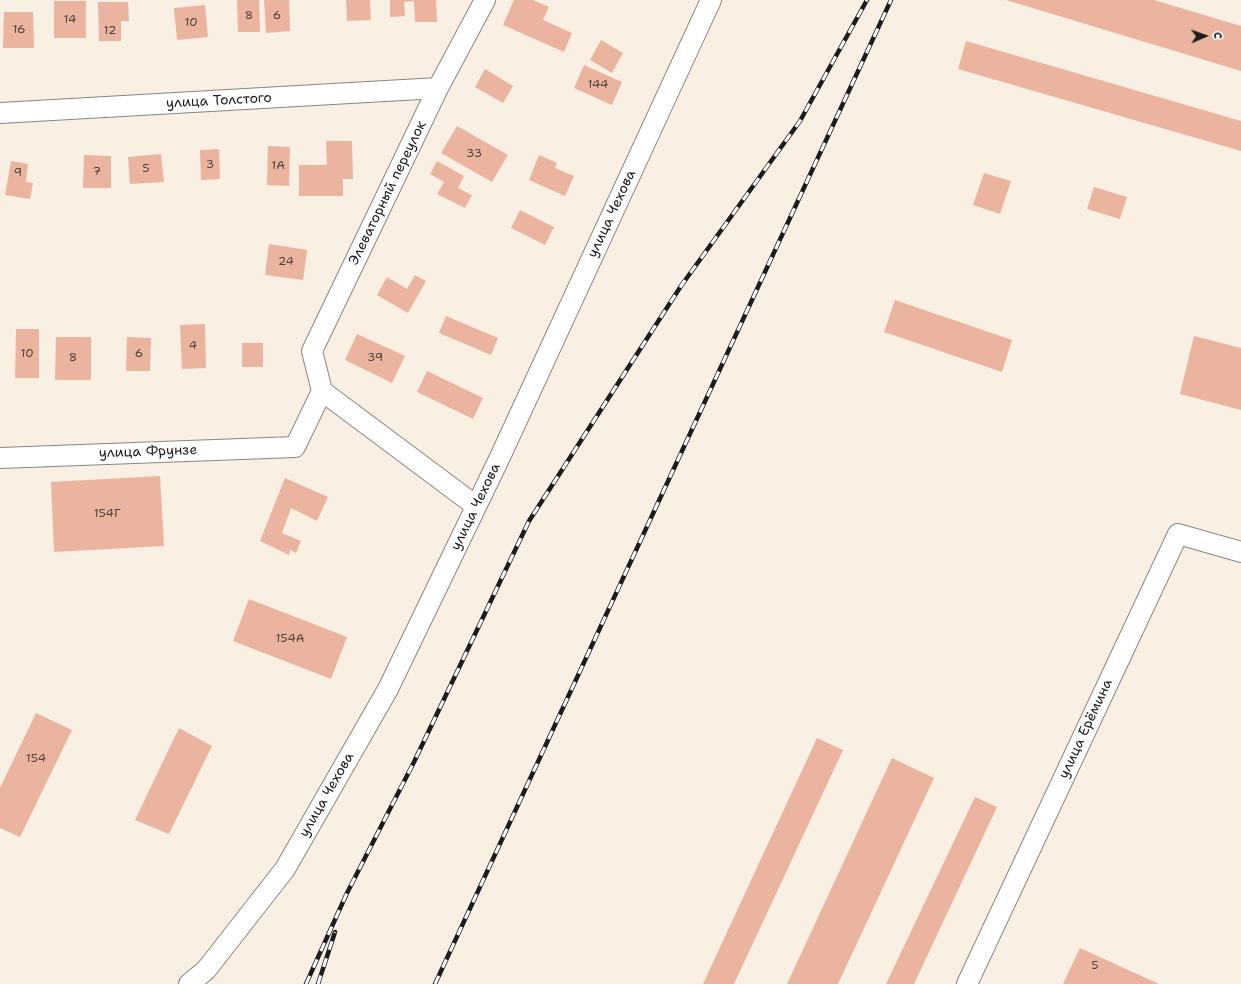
<!DOCTYPE html>
<meta charset="utf-8">
<style>
body{margin:0}
#map{position:relative;width:1241px;height:984px;overflow:hidden;background:#f9efe2;font-family:"Shantell Sans",sans-serif}
canvas{display:block}
.north{position:absolute;left:1185px;top:16px;width:40px;height:40px;-webkit-text-stroke:3px #fff;paint-order:stroke;rotate:88deg;font-size:11px;font-weight:700;line-height:16px;text-align:center;color:#1c1c1c}
.north::after{content:'';display:block;margin:auto;width:14px;height:18px;background:#1c1c1c;clip-path:polygon(50% 0,100% 100%,50% 72%,0 100%)}
</style>
<div id="map">
<canvas width="1241" height="984"></canvas>
<div class="north">С</div>
</div>
<script>
const g = document.querySelector('canvas').getContext('2d');
g.lineJoin = 'round';
function fillPath(path, color) { g.fillStyle = color; g.fill(path, 'evenodd'); }
const shape = rows => new Path2D(rows.map(r => 'M' + r).join(''));
function strokePath(path, color, width, dash) { g.strokeStyle = color; g.lineWidth = width; g.lineCap = dash ? 'butt' : 'round'; g.setLineDash(dash || []); g.stroke(path); }
function write(font, color, halo, rows, align = 'center') {
  g.font = font + ' "Shantell Sans",sans-serif'; g.lineWidth = 4; g.setLineDash([]); g.textBaseline = 'middle'; g.strokeStyle = halo; g.fillStyle = color; for (const [text, x, y, turn = 0] of rows) {
    g.save(); g.translate(x, y); g.rotate((+turn || 0) * Math.PI / 180); g.textAlign = isNaN(turn) ? turn : align; if (halo) g.strokeText(text, 0, 0); g.fillText(text, 0, 0); g.restore();
  }
}
const building = shape([
 [237,0,259,0,260,32,238,32],
 [264,0,289,0,290,31,266,33],
 [346,0,370,0,371,20,347,21],
 [390,0,436,0,437,22,415,22,414,1,404,2,405,16,390,17],
 [514,0,533,0,549,7,543,20,572,33,564,52,503,25],
 [1006,0,1154,0,1241,26,1241,71],
 [54,1,86,1,86,38,54,38],
 [98,2,128,2,129,21,121,21,121,41,99,41],
 [205,5,208,37,177,40,174,8],
 [4,12,33,12,34,48,3,48],
 [601,40,623,53,612,73,590,60],
 [966,41,1241,121,1241,151,958,69],
 [584,65,622,82,612,105,574,88],
 [485,69,513,86,503,103,475,87],
 [457,126,508,155,492,182,441,153],
 [326,141,352,141,353,179,343,179,343,196,299,196,299,165,327,165],
 [268,146,290,147,289,186,267,185],
 [219,149,220,179,201,180,200,150],
 [161,154,164,182,130,184,128,157],
 [84,155,111,156,111,188,83,188],
 [539,155,557,163,555,168,574,176,565,196,529,180],
 [11,161,28,164,26,182,33,183,30,199,5,195],
 [437,161,464,176,458,188,472,195,465,208,437,194,444,182,430,174],
 [984,173,1011,181,1000,214,973,205],
 [1094,187,1127,197,1120,219,1087,209],
 [520,210,554,227,545,245,511,228],
 [269,244,307,250,303,280,265,275],
 [415,275,426,281,408,313,377,295,387,277,407,289],
 [895,300,1012,340,1002,372,884,332],
 [446,316,498,338,491,355,439,333],
 [205,324,206,368,182,369,180,325],
 [16,329,39,329,39,378,15,378],
 [357,334,405,356,392,383,345,360],
 [1194,336,1241,348,1241,410,1180,394],
 [56,337,91,337,91,380,55,380],
 [127,337,151,338,150,371,126,371],
 [242,343,263,343,263,367,242,367],
 [427,371,483,398,473,419,417,392],
 [160,476,164,546,54,552,51,482],
 [285,478,328,497,317,521,291,508,282,533,301,541,296,553,290,550,289,555,260,541],
 [249,599,347,637,331,679,233,641],
 [36,713,72,730,20,837,0,828,0,788],
 [179,728,212,746,169,834,135,820],
 [817,738,843,750,734,984,703,984],
 [892,758,934,778,838,984,787,984],
 [975,797,997,807,914,984,886,984],
 [1080,948,1159,984,1063,984]
]);
const street = shape([
 [0,113,438,88],
 [322,391,476,506],
 [0,458,295,447,322,391,312,351,438,88,485,0],
 [189,984,206,970,285,869,388,689,500,457,711,0],
 [967,984,1178,534,1241,552]
]);
const rail = shape([
 [306,984,347,893,414,762,529,521,681,286,800,121,867,0],
 [318,984,335,932],
 [435,984,891,0]
]);
const numberNames = [
 ["8",249,16],
 ["6",277,16],
 ["14",70,20],
 ["10",191,23],
 ["16",19,30],
 ["12",110,31],
 ["144",598,85],
 ["33",474,154],
 ["3",210,165],
 ["1А",278,166],
 ["5",146,169],
 ["7",97,172],
 ["9",18,173],
 ["24",286,262],
 ["4",193,346],
 ["10",27,354],
 ["6",139,354],
 ["8",73,358],
 ["39",375,358],
 ["154Г",107,514],
 ["154А",290,639],
 ["154",36,759],
 ["5",1095,966]
];
const streetNames = [
 ["улица Толстого",219,101,-3],
 ["Элеваторный переулок",388,193,-64],
 ["улица Чехова",612,214,-65],
 ["улица Фрунзе",148,452,-2],
 ["улица Чехова",476,507,-64],
 ["улица Ерёмина",1086,729,-65],
 ["улица Чехова",327,795,-60]
];
fillPath(building, '#eab49f');
strokePath(street, '#8a867f', 22);
strokePath(street, '#fff', 20);
strokePath(rail, '#1c1c1c', 4.5);
strokePath(rail, '#fff', 3, [9]);
write('12px', '#50423d', null, numberNames);
write('14px', '#1c1c1c', '#fff', streetNames);
</script>
